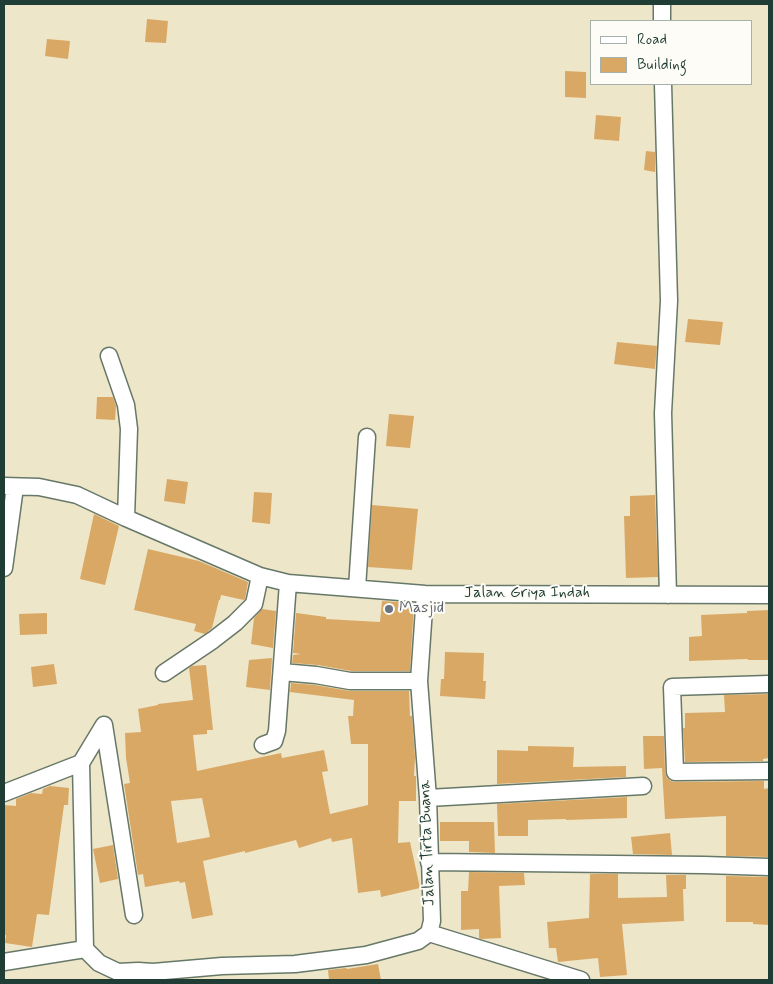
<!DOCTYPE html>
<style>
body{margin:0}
#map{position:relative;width:773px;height:984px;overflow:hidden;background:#ede6c9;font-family:Mynerve,sans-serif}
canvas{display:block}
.frame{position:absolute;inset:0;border:5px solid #1f3d34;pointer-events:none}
.legend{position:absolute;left:590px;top:20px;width:162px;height:65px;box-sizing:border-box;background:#fdfcf7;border:1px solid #a4b0a9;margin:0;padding:6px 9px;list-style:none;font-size:15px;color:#1f3d34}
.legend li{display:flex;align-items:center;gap:10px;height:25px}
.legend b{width:25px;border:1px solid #a4b0a9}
</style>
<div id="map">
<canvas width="773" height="984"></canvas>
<div class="frame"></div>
<ul class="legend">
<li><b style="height:6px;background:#fff"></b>Road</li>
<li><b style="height:14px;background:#daa865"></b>Building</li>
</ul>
</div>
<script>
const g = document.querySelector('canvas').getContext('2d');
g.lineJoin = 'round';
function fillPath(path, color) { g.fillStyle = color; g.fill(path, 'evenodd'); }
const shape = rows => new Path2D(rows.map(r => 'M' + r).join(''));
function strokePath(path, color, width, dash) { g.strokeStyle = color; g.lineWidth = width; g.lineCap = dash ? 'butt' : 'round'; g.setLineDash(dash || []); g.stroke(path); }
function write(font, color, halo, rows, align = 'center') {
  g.font = font + ' Mynerve,sans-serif'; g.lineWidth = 4; g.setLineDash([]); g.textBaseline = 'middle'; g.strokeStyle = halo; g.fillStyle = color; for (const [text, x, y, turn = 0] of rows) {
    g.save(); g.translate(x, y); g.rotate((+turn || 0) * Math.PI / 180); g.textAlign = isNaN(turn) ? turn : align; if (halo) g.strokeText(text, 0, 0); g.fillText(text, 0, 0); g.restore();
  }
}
const building = shape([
 [147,19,168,21,166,43,145,42],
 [47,39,70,41,68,59,45,56],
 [565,71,586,72,586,98,565,97],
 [596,115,621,117,619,141,594,139],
 [646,151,655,152,655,172,644,170],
 [688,319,723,322,720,345,685,342],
 [617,342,657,346,655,369,614,364],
 [97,397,113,397,116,406,115,420,96,419],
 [389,414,414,416,410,448,386,446],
 [167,479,188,482,185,504,164,501],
 [254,492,272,493,270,524,252,522],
 [655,495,658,577,626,578,624,516,630,516,630,496],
 [372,505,418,509,412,570,368,567],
 [94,514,119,526,105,585,80,579],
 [148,549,199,561,248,582,245,599,244,600,221,595,220,600,219,600,212,628,205,634,194,631,196,624,134,610],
 [382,601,414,603,410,671,351,671,318,665,292,663,293,655,301,654,293,653,296,613,326,617,326,619,380,622],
 [262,609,276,611,273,648,251,644,254,618],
 [769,610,769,660,748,660,748,659,689,661,689,637,702,636,701,615,747,613,747,611],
 [47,613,47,634,20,635,19,614],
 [445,652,484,653,483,681,486,681,485,699,440,696,441,679,444,679],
 [272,658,270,690,246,687,249,660],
 [54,664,57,684,33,687,31,667],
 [206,665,213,730,207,730,207,734,193,735,197,771,281,753,282,758,324,750,328,771,322,772,330,814,368,805,368,744,351,744,348,716,353,716,354,700,290,692,291,683,315,685,350,691,409,691,410,716,412,716,415,757,414,776,416,776,416,801,399,801,398,843,410,842,420,888,381,897,380,890,358,893,352,838,332,842,331,838,299,848,296,840,245,853,245,851,203,861,213,915,192,919,185,882,180,883,179,881,145,887,143,874,138,875,124,784,130,783,126,758,125,733,141,732,138,709,158,705,158,704,193,700,189,668,192,666],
 [202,798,210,837,177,843,171,801],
 [769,694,769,758,763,759,763,761,685,762,683,728,685,728,685,713,725,712,724,695],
 [643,736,664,736,665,772,667,778,671,781,675,782,764,781,764,789,769,788,769,857,726,856,726,816,665,819,662,768,644,769],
 [528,746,574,747,573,767,626,766,626,777,497,784,497,750,528,751],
 [50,786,69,788,68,805,64,805,49,915,37,914,32,947,5,943,6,935,4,935,4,805,16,806,16,799,31,793,42,794,43,789],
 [627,797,627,818,566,820,566,819,528,820,528,836,498,836,497,804],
 [440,822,494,822,495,853,469,852,469,841,440,841],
 [670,833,672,855,633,854,631,837],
 [113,845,118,879,100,883,93,849],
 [469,872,524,873,525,885,499,886,501,938,481,939,479,938,479,929,461,930,461,891,468,891],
 [590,874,618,874,618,898,667,897,666,875,686,875,686,889,683,889,684,921,622,924,627,975,600,977,598,958,558,962,556,948,549,948,547,922,589,918],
 [726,876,769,877,769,925,753,924,753,922,726,922],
 [378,964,381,980,329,980,328,970,346,968,347,969]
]);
const street = shape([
 [662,4,662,21],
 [663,84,669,301,663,413,668,595],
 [109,356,126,405,129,429,126,518],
 [4,486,39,487,77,495,126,518,260,576,288,583,425,594,769,595],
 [4,568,15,487],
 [357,588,367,437],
 [425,594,419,681,428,798,432,921,429,933,581,980],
 [282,672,316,675,350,681,419,681],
 [164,673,213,640,235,623,254,604,260,576],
 [769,684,672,687,675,772,769,771],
 [104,725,81,763,85,949,99,963,118,972,138,971,153,972,222,966,295,964,366,955,418,941,429,933],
 [104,725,134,915],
 [263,745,274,741,277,731,288,583],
 [4,793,81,763],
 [428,798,643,786],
 [429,862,704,865,769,867],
 [4,962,85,949]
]);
const markers = [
 [389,609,5,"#6b7280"]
];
const streetNames = [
 ["Jalan Griya Indah",527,594],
 ["Jalan Tirta Buana",428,843,-92]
];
const worshipNames = [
 ["Masjid",399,609]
];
fillPath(building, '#daa865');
strokePath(street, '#677868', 19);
strokePath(street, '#fff', 16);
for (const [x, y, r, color] of markers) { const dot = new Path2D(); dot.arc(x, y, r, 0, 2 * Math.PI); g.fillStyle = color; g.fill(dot); strokePath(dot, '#fdfcf7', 2); }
write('16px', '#1f3d34', '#fdfcf7', streetNames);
write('16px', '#5b616d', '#fdfcf7', worshipNames, 'left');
</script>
